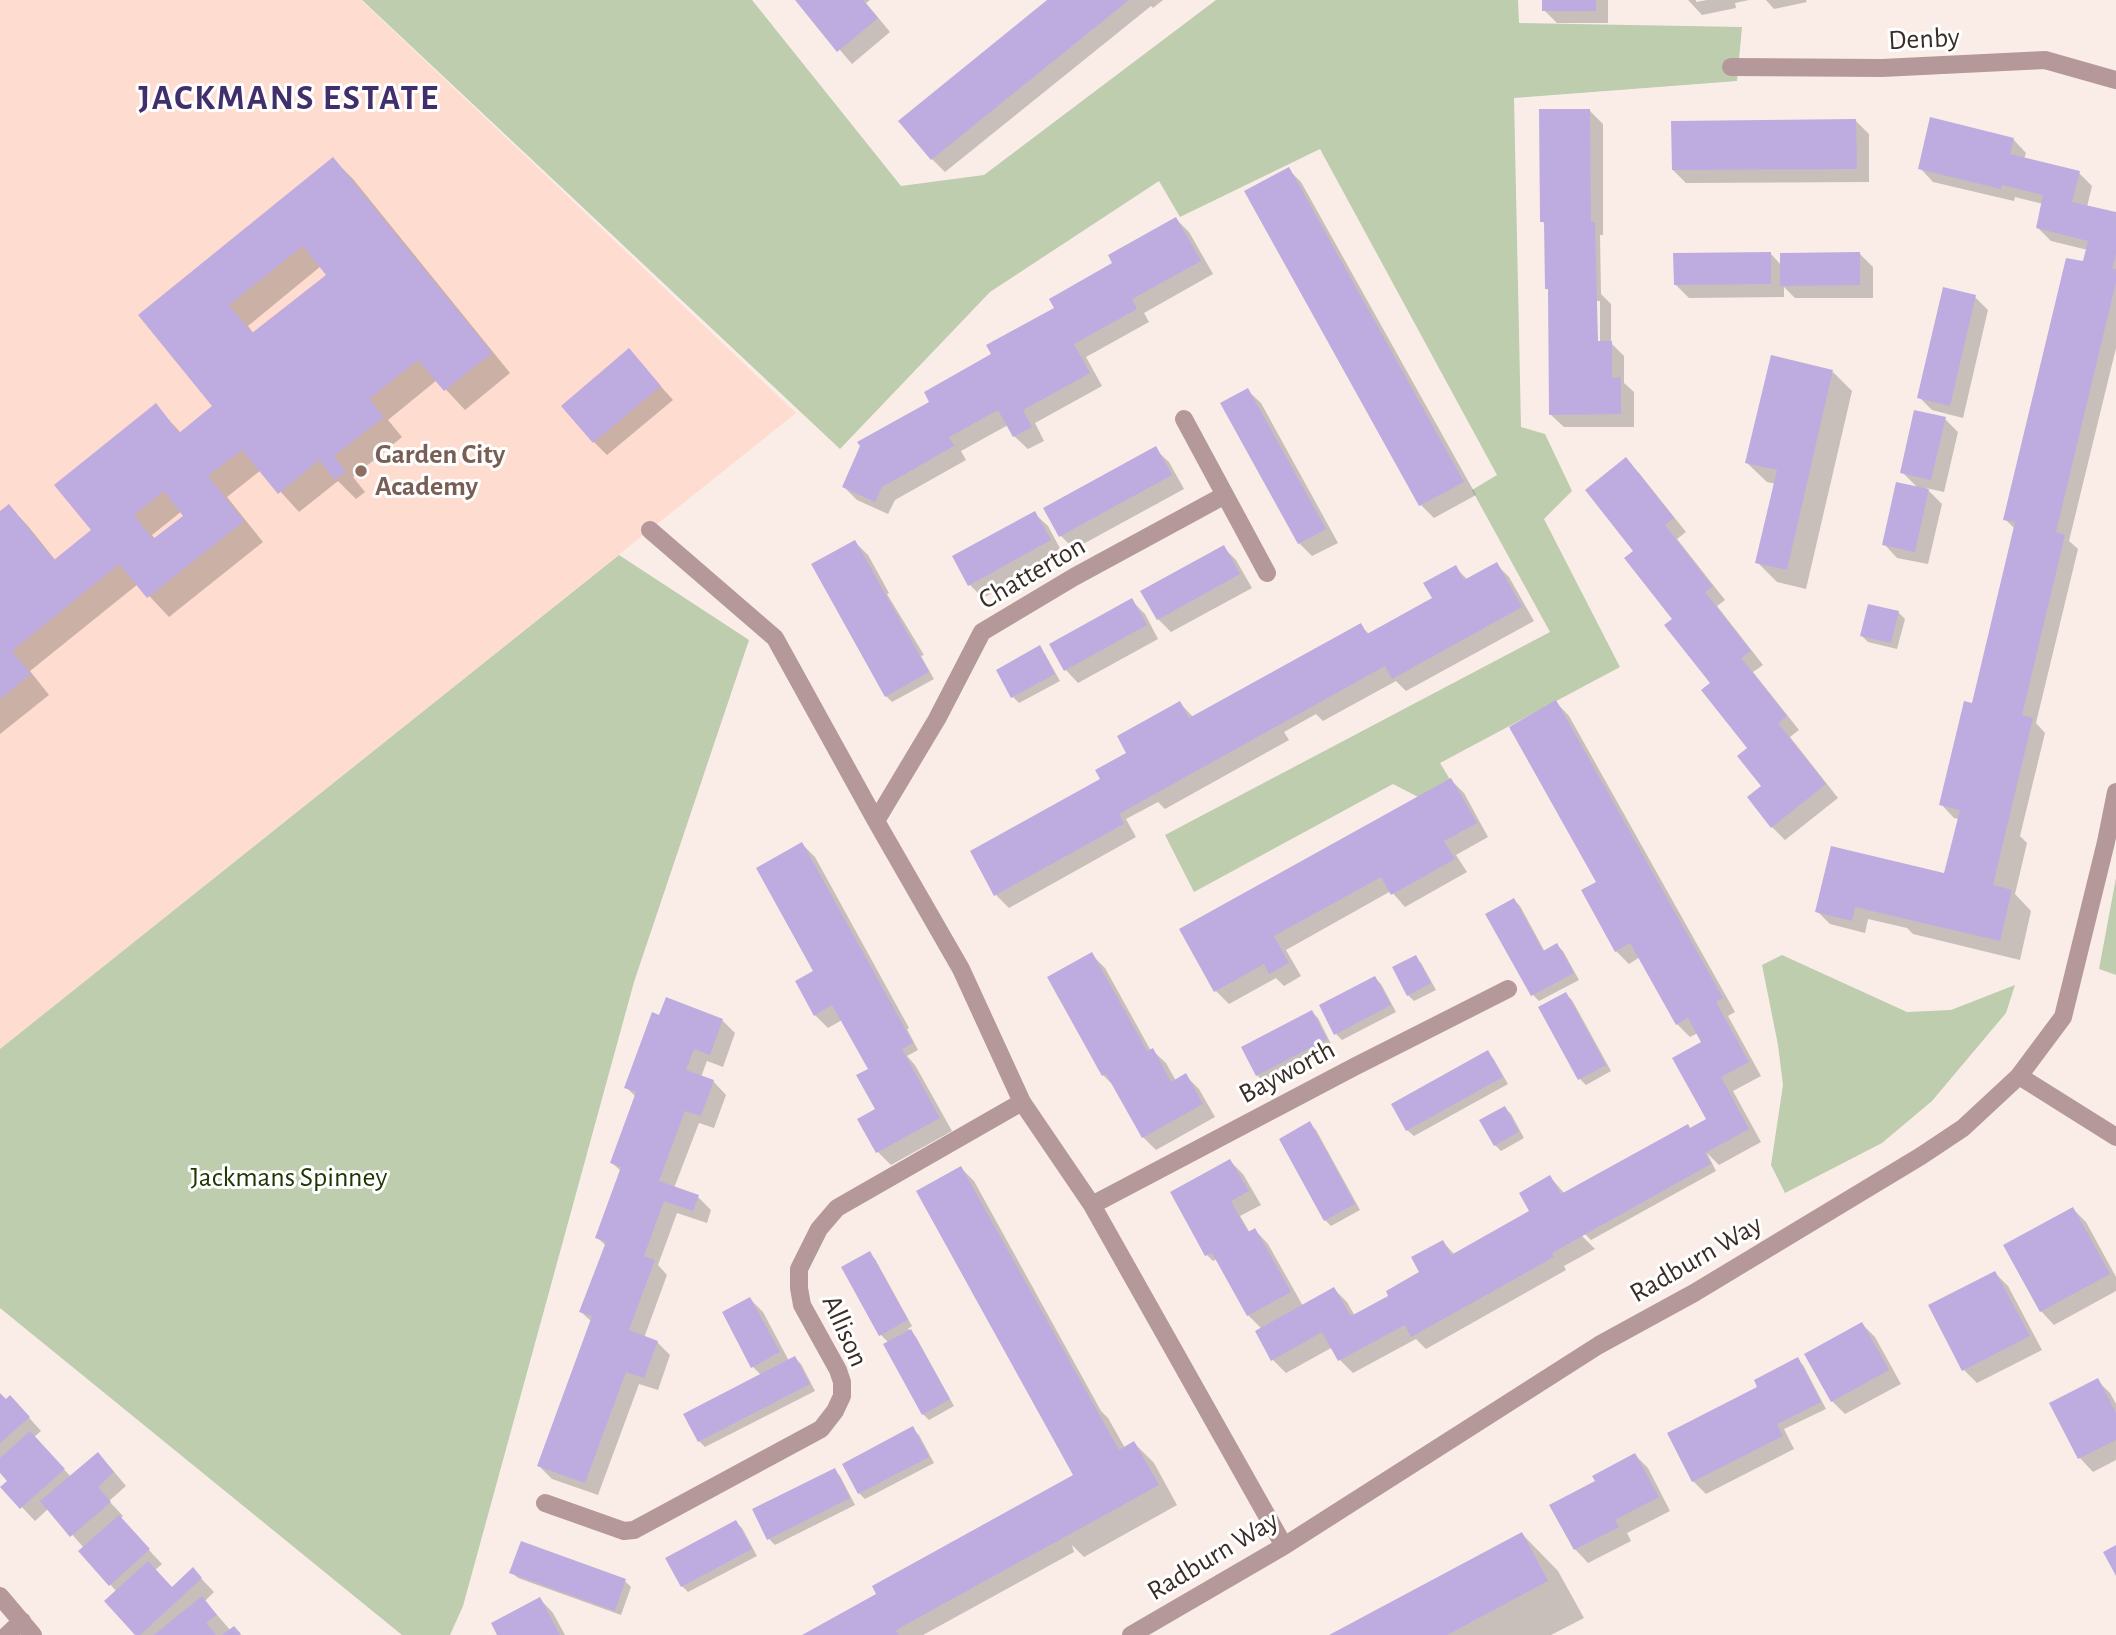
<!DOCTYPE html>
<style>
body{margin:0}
canvas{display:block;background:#faede8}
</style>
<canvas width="2116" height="1635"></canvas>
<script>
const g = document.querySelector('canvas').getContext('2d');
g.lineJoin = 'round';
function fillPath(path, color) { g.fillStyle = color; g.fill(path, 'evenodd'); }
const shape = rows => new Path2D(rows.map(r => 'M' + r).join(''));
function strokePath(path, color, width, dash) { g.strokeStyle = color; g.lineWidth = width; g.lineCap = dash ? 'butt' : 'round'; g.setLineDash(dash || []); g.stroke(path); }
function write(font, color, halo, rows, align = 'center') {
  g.font = font + ' "Alegreya Sans",sans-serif'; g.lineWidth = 6; g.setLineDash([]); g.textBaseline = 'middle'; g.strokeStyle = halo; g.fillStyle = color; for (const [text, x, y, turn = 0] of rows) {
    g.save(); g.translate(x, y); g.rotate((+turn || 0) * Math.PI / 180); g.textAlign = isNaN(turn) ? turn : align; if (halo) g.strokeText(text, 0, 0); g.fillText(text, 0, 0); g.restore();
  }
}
const built = shape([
 [0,0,361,0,796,413,0,1049]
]);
const green = shape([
 [362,0,752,0,901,186,984,175,1216,0,1518,0,1519,23,1742,27,1737,81,1514,98,1521,427,1545,434,1572,491,1544,519,1620,667,1440,763,1451,781,1418,797,1393,784,1194,892,1165,835,1550,632,1472,490,1497,475,1320,149,1180,217,1159,181,990,292,840,449],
 [619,555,749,640,634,982,463,1606,450,1635,402,1635,0,1308,0,1049],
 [2116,878,2116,975,2099,969],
 [1782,955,1907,1012,1951,1010,2015,985,2006,1013,1932,1101,1882,1143,1785,1193,1771,1165,1783,1085,1778,1045,1762,965]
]);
const shadow = shape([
 [797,0,870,0,866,3,890,32,852,64],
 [1050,0,1163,0,1153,8,1151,6,945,172,932,159],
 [1544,0,1608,0,1608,23,1557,23,1544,10],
 [1688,0,1696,0,1696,2,1707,0,1749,0,1735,3,1736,8,1702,15],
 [1766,0,1806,0,1807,2,1774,9],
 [1590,111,1603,124,1603,235,1600,235,1601,294,1611,304,1611,343,1624,356,1624,383,1634,392,1634,427,1564,427,1550,414,1550,291,1546,288,1546,225,1542,221],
 [1596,301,1600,301,1600,350,1597,350],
 [1856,121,1869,134,1869,182,1686,183,1673,170],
 [2013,139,2026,153,2024,159,2079,173,2092,186,2087,207,2116,214,2116,348,2069,541,2078,549,2036,723,2045,733,2020,836,2027,843,2015,894,2031,911,2020,960,1913,934,1907,928,1868,919,1865,933,1830,924,1817,911,1946,875,1959,819,1954,818,1941,804,1973,705,2015,529,2005,519,2088,250,2051,241,2038,228,2043,204,2015,197,2014,201,1933,182,1920,168],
 [333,159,353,179,510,373,465,410,437,380,388,420,402,437,353,477,365,492,356,499,338,481,299,512,261,470,227,497,263,542,169,617,138,584,30,671,49,695,0,734,0,513,9,506,28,526,56,561,93,531,156,406,181,433,214,407,140,315],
 [321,266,328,275,254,334,248,326],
 [182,511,186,516,156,540,152,535],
 [1288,169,1301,182,1476,495,1434,518,1421,505,1246,192],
 [1176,219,1189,232,1213,274,1144,313,1149,322,1086,357,1102,386,1035,423,1044,441,1028,449,1014,436,1008,425,961,451,966,460,895,500,888,514,857,500,844,487,931,403],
 [1771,254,1782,266,1860,254,1873,267,1873,298,1795,298,1784,287,1784,297,1689,298,1676,285],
 [1975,297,1988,310,1963,418,1932,410,1919,397],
 [629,351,673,400,607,455,594,442],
 [1833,372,1852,391,1806,589,1777,582,1757,562,1776,484,1767,482,1747,463],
 [1247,390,1261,403,1338,543,1312,556,1299,543],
 [1945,419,1958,432,1944,492,1926,488,1942,504,1928,564,1897,558,1884,544,1918,488,1902,472],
 [1155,449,1169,462,1184,489,1074,549,1061,536,1046,509],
 [1626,460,1639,473,1686,532,1677,539,1725,600,1717,606,1763,665,1753,672,1799,730,1790,737,1838,798,1785,840,1772,827,1763,787,1749,749,1635,551],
 [1034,513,1048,526,1063,554,983,598,970,585,954,557],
 [855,542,868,555,889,593,887,594,924,655,921,656,934,679,892,702,886,696],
 [1223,547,1236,560,1252,588,1171,632,1158,619],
 [1496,564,1509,577,1534,621,1406,691,1396,681,1323,721,1316,714,1284,732,1289,740,1165,809,1158,802,1126,819,1136,837,1009,908,996,895,1102,780,1180,703,1194,718,1360,625,1369,634,1434,599,1455,567,1468,580],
 [1132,601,1145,614,1158,639,1078,683,1065,669],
 [1898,612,1905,619,1897,649,1868,642,1862,636],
 [1039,648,1045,654,1060,681,1019,703,1013,697,998,670],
 [1556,702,1569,716,1735,1012,1728,1016,1761,1076,1733,1091,1761,1142,1719,1165,1707,1153,1716,1171,1591,1240,1579,1228,1576,1230,1595,1249,1564,1266,1566,1270,1426,1349,1416,1339,1353,1373,1340,1360,1331,1348,1286,1373,1273,1360,1262,1329,1248,1315,1217,1259,1213,1261,1207,1255,1230,1161,1243,1174,1261,1205,1240,1216,1250,1233,1255,1230,1268,1244,1303,1306,1334,1289,1347,1302,1355,1316,1391,1296,1422,1273,1443,1242,1455,1255,1532,1212,1550,1177,1565,1194,1709,1120,1704,1043,1698,1033,1690,1037,1677,1024,1640,957,1629,964,1616,951],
 [1451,780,1464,793,1488,837,1456,855,1467,872,1405,907,1391,891,1286,950,1301,976,1284,986,1276,978,1229,1004,1216,991,1182,930],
 [802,844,815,857,909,1028,907,1029,918,1050,907,1056,915,1065,952,1131,891,1165,878,1152,877,1110,870,1069,842,1020,828,1028,815,1015,816,971],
 [1514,900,1520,906,1545,952,1557,945,1563,951,1579,980,1539,1001,1533,995,1488,914],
 [1092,955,1105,968,1151,1051,1152,1050,1166,1063,1176,1081,1186,1076,1199,1089,1215,1117,1156,1150,1143,1137,1115,1087,1103,1075],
 [1415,957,1421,963,1436,990,1414,1001,1408,995],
 [1375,978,1381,984,1396,1012,1342,1040,1336,1034],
 [1566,994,1572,1000,1611,1071,1586,1085,1580,1079],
 [1312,1012,1318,1018,1332,1046,1263,1081,1257,1075],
 [661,1017,722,1020,735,1033,723,1067,707,1061,701,1077,713,1081,726,1095,714,1128,699,1123,674,1188,698,1197,711,1210,707,1223,677,1213,658,1265,667,1275,644,1338,657,1342,670,1355,658,1390,639,1384,598,1495,552,1479,539,1466,592,1322,581,1312,606,1246,597,1237,621,1171,612,1163,636,1097,626,1087],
 [1487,1052,1493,1058,1508,1084,1414,1136,1407,1130],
 [1505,1108,1511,1114,1524,1138,1501,1151,1495,1145],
 [1310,1124,1316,1130,1360,1210,1331,1226,1325,1220],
 [961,1168,974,1181,1101,1411,1108,1418,1125,1448,1134,1443,1154,1463,1177,1505,1084,1557,1072,1545,1074,1552,923,1635,805,1635,879,1594,1075,1476],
 [2073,1209,2086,1222,2116,1277,2116,1291,2054,1325,2041,1311],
 [869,1253,875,1259,912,1326,908,1329,916,1337,954,1406,929,1420,923,1414,889,1343,881,1335],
 [1995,1273,2008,1286,2042,1350,1977,1383,1964,1370,1931,1306],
 [750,1299,763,1312,789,1361,795,1358,801,1364,815,1391,705,1447,699,1441,761,1375,753,1367],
 [1862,1324,1875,1337,1901,1384,1845,1414,1832,1401],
 [1797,1359,1803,1365,1826,1409,1784,1429,1794,1449,1706,1494,1693,1481,1760,1388],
 [2097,1380,2110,1393,2116,1404,2116,1460,2093,1472,2080,1458,2052,1404],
 [0,1394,6,1401,23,1411,41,1431,34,1437,71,1477,98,1455,111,1468,126,1486,109,1501,123,1516,120,1519,162,1564,155,1570,172,1589,193,1570,214,1592,205,1601,231,1631,234,1628,241,1635,137,1635,117,1592,80,1551,84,1548,49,1508,35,1521,3,1487,10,1481,0,1470],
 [913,1429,919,1435,934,1463,865,1499,859,1493],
 [1635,1455,1648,1468,1670,1511,1627,1533,1631,1541,1588,1563,1575,1549,1597,1482],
 [834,1470,840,1476,855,1505,775,1545,769,1539],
 [736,1522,742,1528,757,1556,688,1592,682,1586],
 [1522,1534,1558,1571,1584,1618,1551,1635,1333,1635],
 [511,1572,625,1581,631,1587,621,1615,518,1578],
 [540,1599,553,1613,565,1635,499,1635]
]);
const building = shape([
 [795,0,863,0,878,18,837,52],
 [1047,0,1129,0,931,160,898,121],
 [1542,0,1596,0,1596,11,1542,11],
 [1539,109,1590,109,1591,222,1595,222,1598,341,1612,341,1612,378,1621,377,1621,414,1549,415,1548,289,1545,289,1544,222,1540,222],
 [1930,117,2014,138,2010,154,2080,171,2072,202,2116,212,2116,254,2112,269,2116,269,2116,282,2056,532,2065,535,2022,715,2033,718,1993,885,2012,890,2000,941,1855,907,1852,921,1815,912,1831,846,1944,873,1960,810,1939,805,1964,701,1972,703,2015,522,2003,520,2066,258,2083,261,2088,241,2036,228,2043,195,2002,185,2001,189,1918,169],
 [1856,119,1857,169,1672,170,1671,121],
 [333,157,492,353,444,391,418,360,369,399,384,417,334,456,346,471,335,480,319,460,278,494,242,450,208,476,244,521,147,598,119,564,12,651,31,674,0,699,0,511,9,504,54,560,91,530,54,485,156,403,179,433,212,406,138,315],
 [303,246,326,275,252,333,229,305],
 [164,491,183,516,153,539,134,515],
 [1289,167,1464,482,1419,506,1244,191],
 [1176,217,1201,261,1132,299,1137,309,1074,344,1090,373,1023,410,1032,427,1013,437,998,410,949,437,954,446,882,487,875,502,842,487,860,446,857,442,929,402,924,392,991,354,986,345,1054,308,1049,299,1112,263,1108,255],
 [1771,252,1771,284,1674,285,1673,253],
 [1860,252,1860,285,1780,286,1780,253],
 [1943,287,1976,295,1950,406,1917,398],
 [629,348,661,386,593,443,561,406],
 [1771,355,1833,370,1787,570,1755,563,1777,470,1745,463],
 [1248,388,1326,529,1298,544,1220,403],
 [1914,410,1946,417,1931,480,1900,473],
 [1156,446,1172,475,1059,537,1043,508],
 [1626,457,1674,518,1665,525,1713,587,1705,592,1751,651,1741,658,1787,716,1778,723,1826,784,1771,828,1747,797,1761,786,1737,756,1747,748,1701,690,1710,683,1664,625,1672,619,1624,558,1633,551,1585,490],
 [1896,482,1929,489,1915,552,1882,545],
 [1035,511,1051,540,968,586,952,556],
 [855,540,929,672,885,697,811,564],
 [1224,545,1240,574,1157,620,1140,591],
 [1497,562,1522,607,1392,679,1385,666,1119,814,1124,824,994,896,970,851,1100,779,1095,770,1126,753,1117,736,1180,701,1189,718,1361,623,1367,634,1432,598,1423,583,1456,565,1464,580],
 [1132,598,1147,625,1064,671,1049,644],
 [1868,604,1899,611,1891,643,1860,636],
 [1040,645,1055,674,1011,698,996,670],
 [1556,700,1723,998,1716,1002,1749,1062,1721,1077,1749,1129,1705,1153,1711,1164,1552,1253,1554,1257,1411,1337,1405,1325,1338,1361,1322,1332,1271,1361,1255,1331,1334,1287,1351,1316,1388,1296,1386,1291,1419,1272,1411,1257,1443,1240,1451,1255,1529,1211,1519,1193,1550,1175,1561,1194,1688,1124,1690,1128,1706,1119,1672,1058,1701,1042,1688,1018,1676,1025,1630,943,1615,952,1581,890,1596,882,1509,727],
 [1451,778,1477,823,1444,841,1455,859,1391,895,1381,877,1274,936,1289,963,1269,974,1264,964,1214,992,1179,929],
 [802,842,913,1043,902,1049,940,1118,876,1153,857,1119,875,1109,856,1075,868,1069,832,1005,814,1016,795,981,813,971,756,868],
 [1514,898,1543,951,1557,943,1574,973,1531,996,1485,914],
 [1092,952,1147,1051,1153,1048,1171,1082,1186,1073,1203,1104,1142,1138,1106,1074,1102,1076,1047,977],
 [1416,955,1431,983,1407,996,1392,967],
 [1375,976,1391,1005,1334,1035,1319,1005],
 [1566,992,1606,1065,1578,1080,1538,1007],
 [666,997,723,1019,710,1055,694,1049,686,1070,714,1080,701,1116,685,1111,659,1181,699,1195,693,1211,664,1201,644,1256,655,1260,629,1330,658,1341,644,1378,626,1372,585,1483,537,1466,592,1316,579,1312,606,1242,595,1238,621,1167,610,1163,636,1092,624,1088,652,1012,659,1015],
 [1312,1010,1327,1039,1256,1076,1241,1047],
 [1488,1050,1503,1077,1406,1131,1391,1104],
 [1505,1106,1519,1132,1494,1146,1479,1120],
 [1310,1121,1355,1204,1324,1221,1279,1139],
 [1230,1159,1249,1191,1231,1201,1248,1232,1255,1228,1291,1292,1247,1316,1212,1253,1205,1256,1170,1192],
 [961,1166,1119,1450,1134,1441,1159,1485,896,1630,899,1635,802,1635,876,1594,872,1586,1073,1475,916,1191],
 [2073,1207,2110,1274,2040,1312,2003,1245],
 [870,1251,908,1320,879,1336,841,1267],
 [1995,1271,2030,1336,1962,1371,1928,1305],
 [750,1297,780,1352,751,1368,722,1312],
 [1862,1322,1889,1370,1831,1402,1804,1354],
 [911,1329,950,1399,922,1415,883,1344],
 [795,1356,810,1384,698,1442,683,1414],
 [1798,1357,1821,1402,1777,1424,1783,1436,1692,1482,1667,1433,1757,1387,1754,1380],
 [2098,1378,2116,1413,2116,1440,2078,1459,2049,1403],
 [0,1393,6,1399,10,1395,30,1417,0,1443],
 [913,1426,929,1457,858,1494,842,1464],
 [30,1431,65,1469,20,1509,0,1487,7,1481,0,1473,0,1458],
 [98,1452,114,1472,98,1487,111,1502,70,1537,40,1501],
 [1635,1453,1659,1497,1615,1520,1619,1527,1574,1550,1549,1505,1595,1481,1592,1476],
 [835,1468,850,1498,767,1540,752,1509],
 [119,1515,150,1549,109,1586,78,1551],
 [736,1520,752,1549,681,1587,665,1558],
 [1522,1532,1548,1581,1447,1635,1329,1635],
 [521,1541,626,1579,615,1611,509,1573],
 [2116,1545,2116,1576,2103,1552],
 [148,1561,172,1587,193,1567,202,1578,140,1635,135,1635,104,1601],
 [202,1596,217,1615,206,1623,216,1635,154,1635],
 [540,1597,560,1635,497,1635,491,1623],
 [234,1626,241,1634,239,1635,222,1635]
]);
const minor = shape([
 [1731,67,1882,68,2045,60,2116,80],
 [1184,419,1267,573],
 [650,530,775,638,876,821,961,969,1022,1102,1092,1205,1284,1546],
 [876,821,937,719,982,632,1074,577,1225,495],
 [2019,1076,2116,1137],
 [1092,1205,1354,1067,1508,989],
 [545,1503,624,1531,634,1530,821,1429,835,1411,842,1396,842,1382,838,1370,802,1305,799,1288,799,1269,819,1229,837,1208,1022,1102],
 [0,1596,33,1635],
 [7,1635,22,1621],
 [1131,1635,1284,1546,1599,1345,1694,1293,1921,1156,1963,1128,2019,1076,2063,1017,2106,842,2116,792]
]);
const markers = [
 [361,471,7,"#8d6e63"]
];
const streetNames = [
 ["Denby",1924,39,-3],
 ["Chatterton",1032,573,-30],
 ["Bayworth",1287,1072,-28],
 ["Radburn Way",1696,1259,-30],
 ["Allison",845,1331,66],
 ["Radburn Way",1213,1556,-31]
];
const educationNames = [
 ["Garden City",375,455],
 ["Academy",375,487]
];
const parkNames = [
 ["Jackmans Spinney",289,1178]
];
const districtNames = [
 ["JACKMANS ESTATE",289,98]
];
fillPath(built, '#fedcd0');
fillPath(green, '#bdcdad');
fillPath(shadow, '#0003');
fillPath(building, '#beace0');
strokePath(minor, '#b5999a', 18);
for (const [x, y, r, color] of markers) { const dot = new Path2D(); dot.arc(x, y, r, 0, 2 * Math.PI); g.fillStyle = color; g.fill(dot); strokePath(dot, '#fff', 2.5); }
write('28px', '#3a2d28', '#fff', streetNames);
write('bold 28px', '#785e54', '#fff', educationNames, 'left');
write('28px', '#203600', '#fff', parkNames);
g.letterSpacing = '2px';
write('bold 35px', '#402f6a', '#fff', districtNames);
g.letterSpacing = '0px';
</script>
